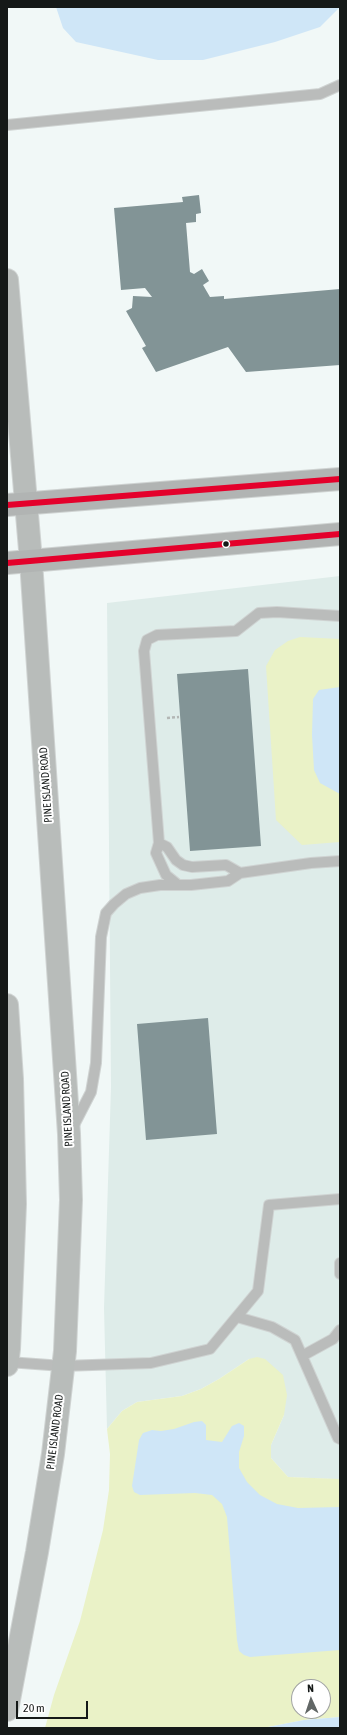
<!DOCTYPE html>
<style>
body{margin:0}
#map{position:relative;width:347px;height:1735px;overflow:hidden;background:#f1f8f7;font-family:"Asap Condensed",sans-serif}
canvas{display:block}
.frame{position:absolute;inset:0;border:8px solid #151918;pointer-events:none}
.north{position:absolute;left:291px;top:1679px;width:40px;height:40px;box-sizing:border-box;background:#fff;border:1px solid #a1a3a3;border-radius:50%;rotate:357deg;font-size:11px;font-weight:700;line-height:16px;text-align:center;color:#151918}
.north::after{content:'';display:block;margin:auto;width:14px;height:18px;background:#626766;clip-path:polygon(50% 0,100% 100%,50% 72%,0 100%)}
.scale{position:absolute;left:16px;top:1701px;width:72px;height:18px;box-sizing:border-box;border:2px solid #151918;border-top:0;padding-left:5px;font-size:12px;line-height:14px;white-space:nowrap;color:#151918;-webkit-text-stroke:3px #fff;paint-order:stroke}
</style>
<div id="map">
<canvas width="347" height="1735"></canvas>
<div class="frame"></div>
<div class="north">N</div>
<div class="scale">20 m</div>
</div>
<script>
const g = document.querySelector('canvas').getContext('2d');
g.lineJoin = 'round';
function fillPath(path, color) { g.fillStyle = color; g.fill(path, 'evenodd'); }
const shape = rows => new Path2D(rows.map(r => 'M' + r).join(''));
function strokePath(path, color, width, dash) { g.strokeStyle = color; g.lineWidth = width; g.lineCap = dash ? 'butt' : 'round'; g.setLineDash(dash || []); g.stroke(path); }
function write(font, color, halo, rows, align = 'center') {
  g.font = font + ' "Asap Condensed",sans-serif'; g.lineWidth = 4; g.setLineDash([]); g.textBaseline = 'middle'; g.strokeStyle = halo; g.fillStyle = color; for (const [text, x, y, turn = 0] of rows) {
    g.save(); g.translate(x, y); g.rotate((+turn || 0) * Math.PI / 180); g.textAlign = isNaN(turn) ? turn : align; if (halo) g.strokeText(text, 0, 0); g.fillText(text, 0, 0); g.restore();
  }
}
const built = shape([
 [340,576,340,1479,332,1479,288,1477,271,1458,271,1445,284,1415,249,1359,219,1379,201,1389,182,1396,137,1402,122,1411,107,1429,104,1308,111,1087,107,603]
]);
const green = shape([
 [300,637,340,639,340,842,302,845,276,820,266,666,275,650,288,641],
 [257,1357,265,1359,283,1375,287,1395,284,1415,271,1445,271,1458,288,1477,340,1479,340,1717,304,1720,263,1728,45,1728,54,1695,80,1621,103,1530,109,1490,110,1454,107,1429,122,1411,137,1402,182,1396,201,1389,219,1379,249,1359],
 [299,1687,323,1687,323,1711,299,1711]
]);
const water = shape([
 [56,7,340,7,320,27,275,42,203,60,158,60,76,42,63,28],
 [340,687,340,794,320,783,314,770,312,735,313,699,319,690],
 [202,1421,206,1425,206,1440,222,1442,232,1426,239,1423,244,1426,244,1436,239,1452,239,1468,247,1482,260,1495,277,1504,298,1508,340,1507,340,1650,250,1657,244,1655,239,1651,237,1640,227,1517,222,1504,212,1495,195,1493,140,1495,134,1492,132,1486,139,1440,143,1433,152,1430,161,1431,174,1429,194,1422],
 [340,1717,340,1728,263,1728,304,1720]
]);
const building = shape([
 [199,195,201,213,196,214,196,222,186,223,190,272,194,274,202,269,209,281,203,285,210,297,224,296,224,299,340,289,340,365,246,372,228,347,156,372,142,348,146,346,126,311,132,308,133,296,152,297,145,288,121,290,114,208,183,202,182,197],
 [248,669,261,846,190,851,177,674],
 [208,1018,217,1134,146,1140,137,1024]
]);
const path = shape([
 [167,718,179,717]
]);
const lane = shape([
 [7,125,320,94,340,85],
 [159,843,167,847,176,860,183,865,192,867,226,865,240,873],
 [177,884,166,875,156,853,159,843,144,651,147,640,157,635,236,631,259,613,277,612,340,616],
 [73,1127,91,1092,96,1063,101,937,106,913,114,904,126,894,140,888,160,885,191,885,228,881,240,873,311,863,340,861],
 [340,1263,340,1274],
 [237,1317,272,1327,295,1340,338,1438,340,1439],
 [302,1356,333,1339,340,1330],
 [8,1362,63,1366,151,1363,210,1349,258,1291,269,1205,340,1199]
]);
const secondary = shape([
 [7,280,31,561,69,1134,71,1200,65,1351,53,1454,37,1552,7,1710],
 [7,1005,12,1079,15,1204,9,1349,7,1365]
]);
const primary = shape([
 [7,505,340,479],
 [7,563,340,534]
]);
const bus1 = shape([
 [7,505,340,479],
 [7,563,340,534]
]);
const markers = [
 [226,544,3.5,"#151918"]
];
const streetNames = [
 ["PINE ISLAND ROAD",46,785,-94],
 ["PINE ISLAND ROAD",67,1109,-93],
 ["PINE ISLAND ROAD",55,1432,-83]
];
fillPath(built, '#deece9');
fillPath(green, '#eaf2c7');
fillPath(water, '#cfe6f7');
fillPath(building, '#829496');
strokePath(lane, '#cfd3d2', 12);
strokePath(secondary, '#cfd3d2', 24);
strokePath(primary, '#cfd3d2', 24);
strokePath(path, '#b3b7b5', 2.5, [3, 2]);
strokePath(lane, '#babcbb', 10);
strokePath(secondary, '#b8bcba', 22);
strokePath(primary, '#b1b4b3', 22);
strokePath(bus1, '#e4002b', 6);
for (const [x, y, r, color] of markers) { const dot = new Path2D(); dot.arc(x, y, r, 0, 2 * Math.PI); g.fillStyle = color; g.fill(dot); strokePath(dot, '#fff', 1.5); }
write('11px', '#151918', '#fff', streetNames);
</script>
